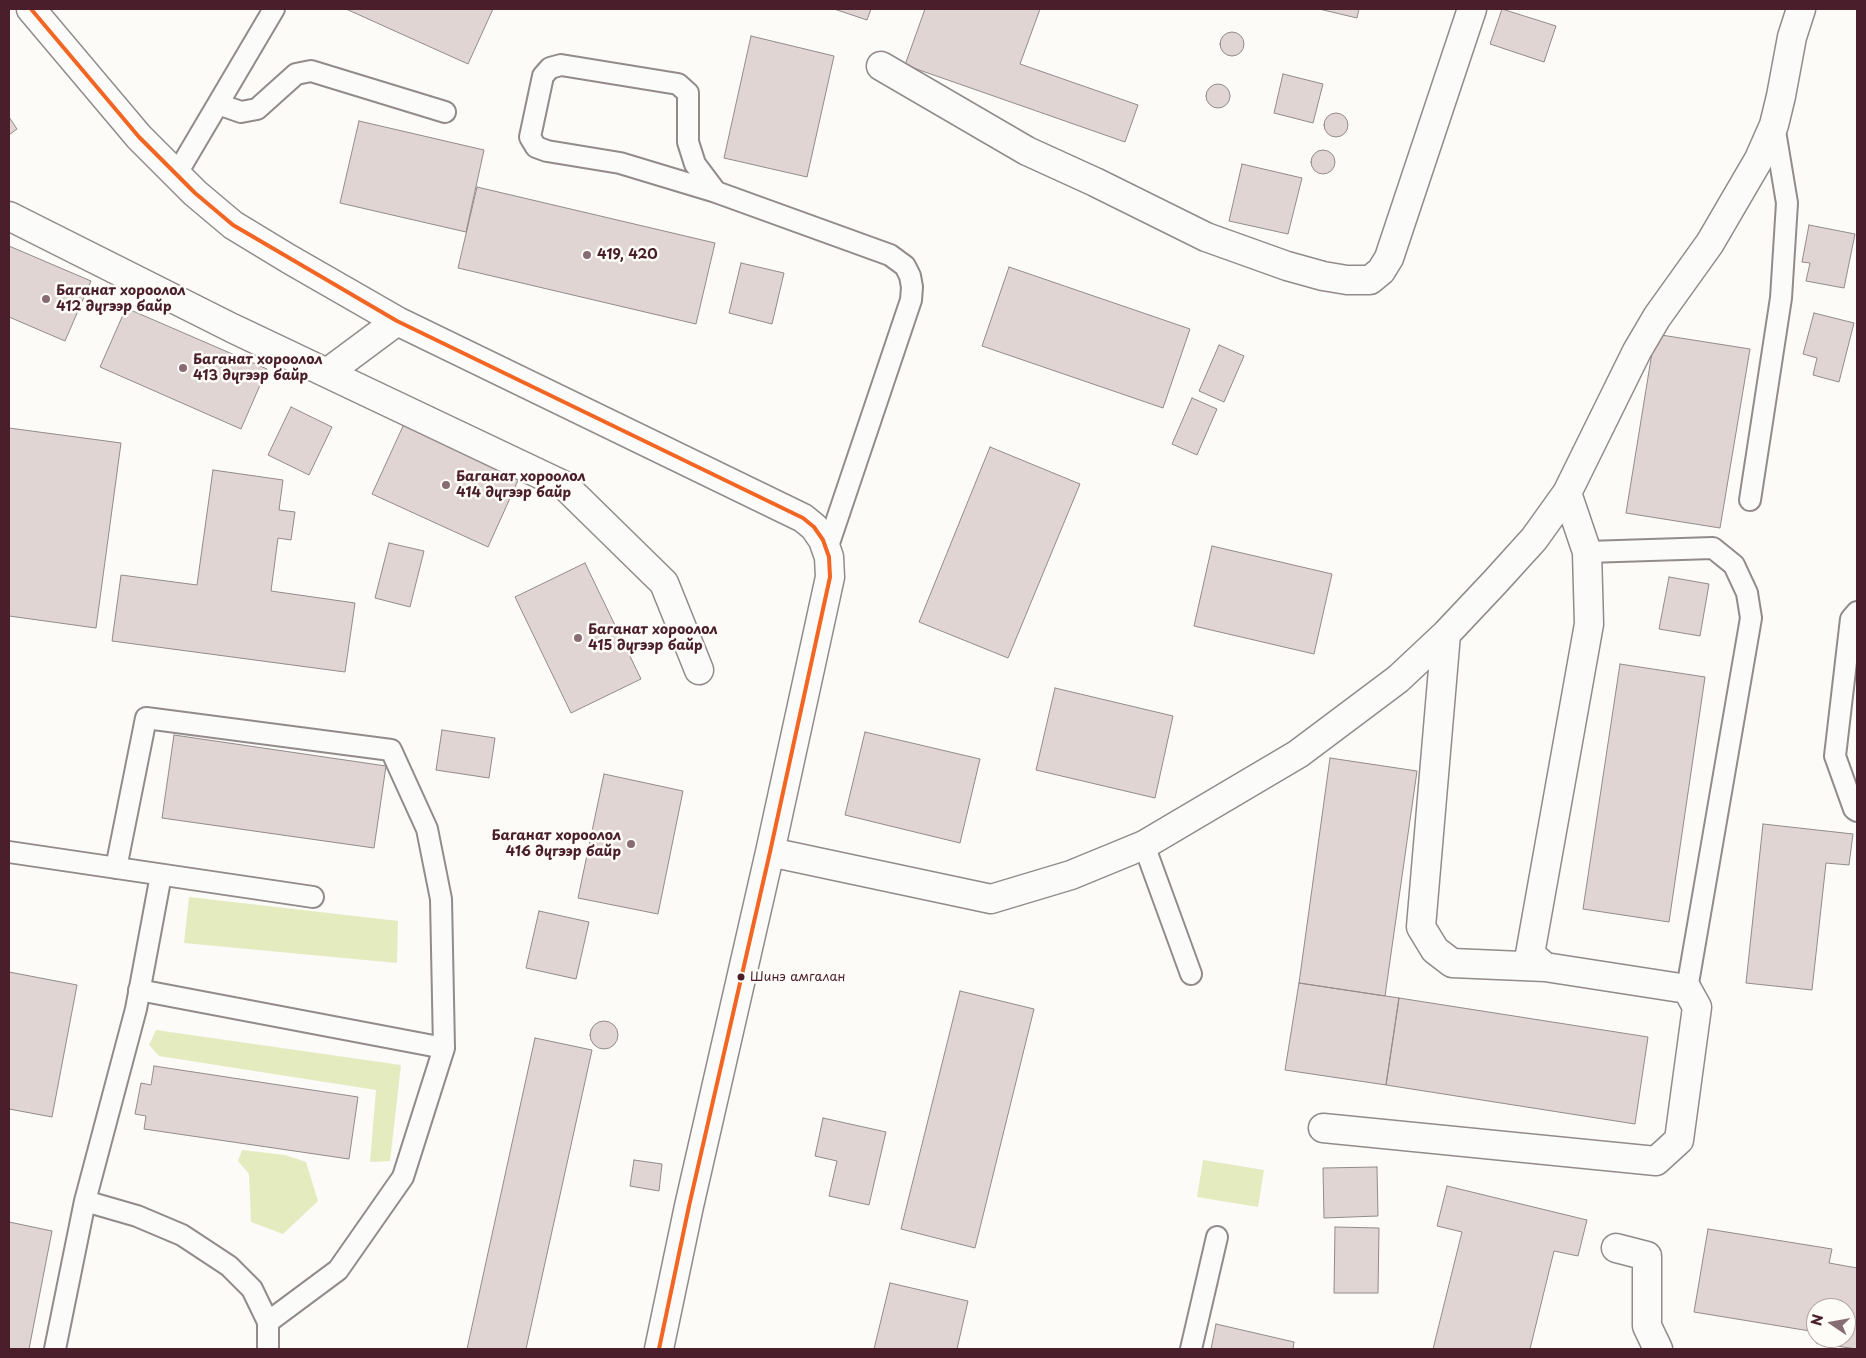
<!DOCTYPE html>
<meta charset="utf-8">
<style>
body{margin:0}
#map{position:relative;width:1866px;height:1358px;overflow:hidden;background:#fcfbf8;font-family:"Playpen Sans",sans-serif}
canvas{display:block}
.frame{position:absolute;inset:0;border:10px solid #4a1f2b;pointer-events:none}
.north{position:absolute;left:1806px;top:1298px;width:50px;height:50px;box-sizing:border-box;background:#fdfcf7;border:1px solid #b5a4a5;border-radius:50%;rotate:282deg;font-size:14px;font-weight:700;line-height:20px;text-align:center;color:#4a1f2b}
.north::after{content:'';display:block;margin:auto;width:18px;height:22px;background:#886c73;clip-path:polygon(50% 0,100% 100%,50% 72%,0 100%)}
</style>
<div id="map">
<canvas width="1866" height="1358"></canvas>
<div class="frame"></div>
<div class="north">N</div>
</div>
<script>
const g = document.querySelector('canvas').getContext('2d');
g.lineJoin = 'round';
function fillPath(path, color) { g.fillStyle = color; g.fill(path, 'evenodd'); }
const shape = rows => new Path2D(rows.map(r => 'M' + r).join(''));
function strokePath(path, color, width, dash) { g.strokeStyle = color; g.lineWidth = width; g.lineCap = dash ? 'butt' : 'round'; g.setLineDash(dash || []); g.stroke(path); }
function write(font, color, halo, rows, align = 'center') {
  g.font = font + ' "Playpen Sans",sans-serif'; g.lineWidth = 5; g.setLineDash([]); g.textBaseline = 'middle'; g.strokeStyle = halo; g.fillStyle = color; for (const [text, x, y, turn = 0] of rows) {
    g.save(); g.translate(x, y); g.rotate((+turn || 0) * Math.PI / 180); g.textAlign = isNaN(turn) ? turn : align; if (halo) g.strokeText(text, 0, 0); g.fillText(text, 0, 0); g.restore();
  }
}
const green = shape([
 [189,897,398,921,397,963,184,943],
 [156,1030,401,1065,390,1161,370,1162,376,1090,159,1056,149,1045],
 [242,1150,285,1155,306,1162,318,1201,283,1234,251,1222,249,1174,238,1161],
 [1203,1160,1264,1170,1258,1207,1197,1197]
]);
const building = shape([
 [346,9,493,9,468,64,346,9],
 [834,9,871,9,867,20,834,9],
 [925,9,1040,9,1020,64,1138,105,1125,142,905,65,925,9],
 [1319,9,1359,9,1357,18,1319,9],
 [1502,9,1556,26,1544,62,1490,44,1502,9],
 '1220 44a12 12 0 1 1 24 0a12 12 0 1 1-24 0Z',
 [751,36,834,56,807,177,724,158,751,36],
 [1283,74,1323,84,1313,123,1274,113,1283,74],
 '1206 96a12 12 0 1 1 24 0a12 12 0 1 1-24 0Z',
 '1324 125a12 12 0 1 1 24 0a12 12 0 1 1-24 0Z',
 [9,117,17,129,9,135,9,117],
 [359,121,484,150,466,232,340,203,359,121],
 '1311 162a12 12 0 1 1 24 0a12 12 0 1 1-24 0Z',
 [1242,164,1302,178,1288,234,1229,221,1242,164],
 [477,187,715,243,696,324,458,268,477,187],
 [1809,225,1855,234,1844,288,1806,281,1810,263,1802,262,1809,225],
 [9,246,91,281,65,341,9,317,9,246],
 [741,263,784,273,772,324,729,313,741,263],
 [1009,267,1190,329,1163,408,982,346,1009,267],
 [126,308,267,369,241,429,100,367,126,308],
 [1814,313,1854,323,1839,382,1813,375,1817,358,1803,354,1814,313],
 [1655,334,1750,349,1720,528,1626,513,1655,334],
 [1219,345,1244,356,1224,402,1199,391,1219,345],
 [1192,398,1217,409,1197,455,1172,444,1192,398],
 [291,407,332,427,309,475,268,455,291,407],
 [404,424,520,476,488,547,372,494,404,424],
 [9,428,121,443,96,628,9,616,9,428],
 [990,447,1080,484,1008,658,919,622,990,447],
 [213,470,283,480,279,510,295,512,291,540,278,538,271,591,355,603,345,672,112,641,121,575,197,585,213,470],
 [389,543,424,551,410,607,375,598,389,543],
 [1212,546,1332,574,1314,654,1194,626,1212,546],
 [585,563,641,679,571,713,515,597,585,563],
 [1669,577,1709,584,1700,636,1659,629,1669,577],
 [1620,664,1705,677,1669,922,1583,909,1620,664],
 [1055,688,1173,716,1155,798,1036,770,1055,688],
 [442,730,495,738,489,778,436,770,442,730],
 [865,732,980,759,960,843,845,815,865,732],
 [174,735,386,766,374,848,162,818,174,735],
 [1330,758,1417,771,1385,996,1299,983,1330,758],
 [604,774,683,791,658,914,578,898,604,774],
 [1763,824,1853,834,1849,865,1826,863,1812,990,1746,983,1763,824],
 [539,911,589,922,576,979,526,968,539,911],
 [9,972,77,985,52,1117,9,1109,9,972],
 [1299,983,1399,998,1386,1085,1285,1070,1299,983],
 [960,991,1034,1009,975,1248,901,1229,960,991],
 [1399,998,1648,1037,1635,1124,1386,1085,1399,998],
 '590 1035a14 14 0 1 1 28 0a14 14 0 1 1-28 0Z',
 [535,1038,592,1050,526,1349,467,1349,535,1038],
 [154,1066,358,1097,349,1159,144,1129,146,1116,135,1114,141,1083,151,1085,154,1066],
 [823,1118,886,1132,869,1205,829,1196,837,1161,815,1156,823,1118],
 [634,1160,662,1164,659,1191,630,1186,634,1160],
 [1377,1167,1378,1216,1324,1218,1323,1168,1377,1167],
 [1447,1186,1587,1220,1578,1256,1554,1251,1530,1349,1433,1349,1462,1232,1437,1226,1447,1186],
 [9,1222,52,1231,29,1349,9,1349,9,1222],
 [1335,1227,1379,1228,1378,1293,1334,1293,1335,1227],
 [1708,1229,1832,1249,1829,1263,1857,1268,1857,1349,1816,1343,1817,1338,1846,1338,1846,1308,1816,1308,1816,1332,1694,1312,1708,1229],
 [890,1283,968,1301,957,1349,874,1349,890,1283],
 [1216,1324,1294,1342,1293,1349,1211,1349,1216,1324]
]);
const lane = shape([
 [218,104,241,112,257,109,296,74,311,71,445,112],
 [176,175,274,9],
 [716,192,695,164,688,142,688,93,678,84,561,65,550,68,543,76,530,137,536,147,547,151,620,163,716,192,890,255,905,266,910,276,912,287,911,300,827,549],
 [1750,500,1781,298,1787,203,1774,125],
 [1587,552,1713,548,1734,565,1747,593,1751,618,1687,989],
 [1857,612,1851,619,1835,756,1854,809,1857,811],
 [1144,845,1191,974],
 [9,852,313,897],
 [116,868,146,718,391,750,427,829,441,899,444,1048,403,1177,338,1270,268,1322],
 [139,990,444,1048],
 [85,1201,137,1216,182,1235,229,1266,252,1289,268,1322,268,1349],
 [55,1349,85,1201,136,1009,161,875],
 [1191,1349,1217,1237]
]);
const street = shape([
 [31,9,139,137,195,193,233,225,289,259,397,321,803,518,814,527,823,540,829,557,830,577,770,852,689,1206,659,1349],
 [881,66,1027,151,1095,182,1206,237,1287,266,1323,276,1347,280,1370,280,1381,271,1389,258,1472,9],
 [9,216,232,328,565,486,664,583,699,670],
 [327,373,397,321],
 [1446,634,1421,927,1435,950,1452,963,1545,967],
 [770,852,991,899,1071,875,1144,845,1298,754,1398,679,1446,634,1495,582,1534,539,1567,493,1637,351,1657,317,1710,243,1759,159,1774,125,1781,96,1792,37,1801,9],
 [1323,1128,1656,1161,1679,1140,1697,1007,1687,989,1545,967,1530,954,1589,624,1587,552,1567,493],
 [1616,1248,1647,1256,1647,1326,1658,1349]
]);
const bus1 = shape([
 [31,9,139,137,195,193,233,225,397,321,803,518,814,527,823,540,829,557,830,577,770,852,689,1206,659,1349]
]);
const markers = [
 [587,255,5,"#886c73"],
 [46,299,5,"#886c73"],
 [183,368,5,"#886c73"],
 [446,485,5,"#886c73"],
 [578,638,5,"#886c73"],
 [631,844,5,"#886c73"],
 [741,977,4.5,"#4a1f2b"]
];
const busNames = [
 ["Шинэ амгалан",750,977]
];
const poiNames = [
 ["419, 420",597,255],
 ["Баганат хороолол",56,291],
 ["412 дүгээр байр",56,307],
 ["Баганат хороолол",193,360],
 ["413 дүгээр байр",193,376],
 ["Баганат хороолол",456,477],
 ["414 дүгээр байр",456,493],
 ["Баганат хороолол",588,630],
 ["415 дүгээр байр",588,646],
 ["Баганат хороолол",621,836,"right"],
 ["416 дүгээр байр",621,852,"right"]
];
fillPath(green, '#e4ebbf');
fillPath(building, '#e0d5d3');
strokePath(building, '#928a8b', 1);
strokePath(lane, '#928a8b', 24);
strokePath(street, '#928a8b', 31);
strokePath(lane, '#fbfbf9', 20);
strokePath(street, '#fbfbf9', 28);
strokePath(bus1, '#f26522', 4);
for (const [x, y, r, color] of markers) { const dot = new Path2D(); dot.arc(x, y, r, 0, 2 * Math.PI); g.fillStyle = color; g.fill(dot); strokePath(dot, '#fdfcf7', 2); }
write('13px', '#4a1f2b', '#fdfcf7', busNames, 'left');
write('bold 14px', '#4a1f2b', '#fdfcf7', poiNames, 'left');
</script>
